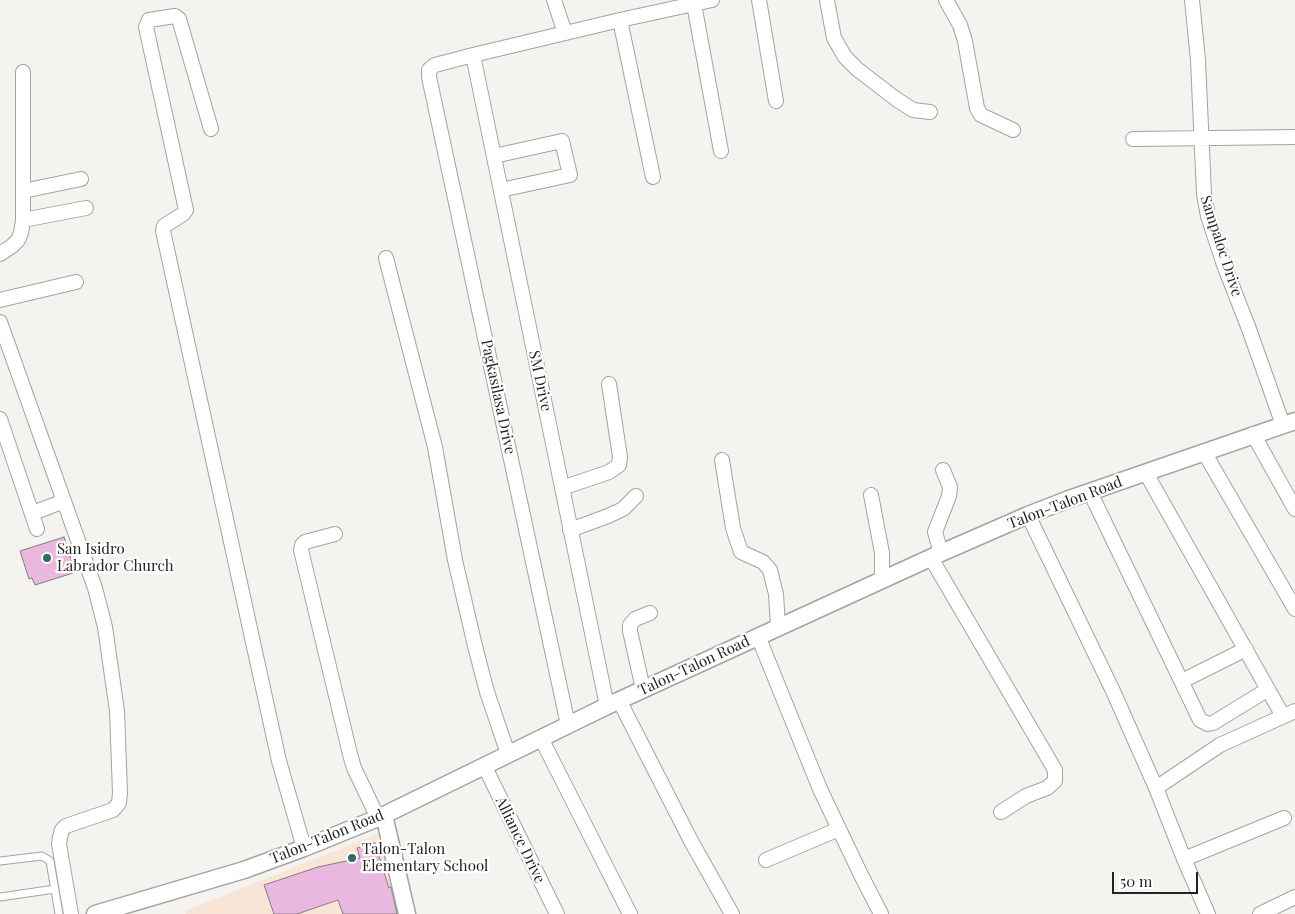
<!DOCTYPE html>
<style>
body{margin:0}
#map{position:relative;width:1295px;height:914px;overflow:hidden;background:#f5f3f0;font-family:"Playfair Display",serif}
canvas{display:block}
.scale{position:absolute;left:1112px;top:872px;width:86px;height:22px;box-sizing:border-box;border:2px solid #232322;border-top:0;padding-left:6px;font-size:15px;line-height:18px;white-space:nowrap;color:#232322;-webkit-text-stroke:4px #fff;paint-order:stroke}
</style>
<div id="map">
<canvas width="1295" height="914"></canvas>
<div class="scale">50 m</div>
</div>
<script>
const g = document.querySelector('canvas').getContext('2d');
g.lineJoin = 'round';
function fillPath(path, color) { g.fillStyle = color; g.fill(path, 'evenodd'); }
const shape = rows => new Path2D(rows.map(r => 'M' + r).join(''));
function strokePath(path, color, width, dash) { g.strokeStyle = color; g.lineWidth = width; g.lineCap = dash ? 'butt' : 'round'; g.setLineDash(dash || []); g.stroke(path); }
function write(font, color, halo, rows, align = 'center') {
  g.font = font + ' "Playfair Display",serif'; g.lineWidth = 4.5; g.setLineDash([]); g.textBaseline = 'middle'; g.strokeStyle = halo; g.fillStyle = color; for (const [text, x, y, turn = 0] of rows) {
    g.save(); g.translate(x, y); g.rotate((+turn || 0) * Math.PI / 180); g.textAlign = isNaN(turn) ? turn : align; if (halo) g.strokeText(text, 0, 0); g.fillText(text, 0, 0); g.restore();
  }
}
const education = shape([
 [382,832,400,914,186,914,185,911]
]);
const building = shape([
 [64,537,73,565,71,566,73,573,35,585,32,578,29,579,20,551,64,537],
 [375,843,389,888,391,887,397,914,343,914,338,900,297,914,274,914,264,885,318,867,360,858,357,848,375,843]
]);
const service = shape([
 [0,861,42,856,50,861,59,914],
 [0,897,55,889]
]);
const minor = shape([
 [554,0,565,33],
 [759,0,776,101],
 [827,0,834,38,845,57,857,69,896,99,913,110,930,112],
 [946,0,960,25,965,41,977,108,981,115,1013,130],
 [1192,0,1198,60,1204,194,1208,216,1224,265,1249,329,1283,425],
 [694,4,721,151],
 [620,20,653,177],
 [473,55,607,706],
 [211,129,179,19,175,16,149,20,146,27,186,210,183,214,164,226,163,231,279,761,304,848],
 [1133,139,1295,137],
 [494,156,562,141,570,175,501,190],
 [23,191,81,179],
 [23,220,86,208],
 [0,254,12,246,18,240,21,233,23,220,23,72],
 [386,258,435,447,455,560,475,646,487,692,508,754],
 [0,300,76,282],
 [0,322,95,588,105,627,117,711,120,793,119,803,113,810,66,826,62,830,60,837,59,844,71,914],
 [0,419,37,529],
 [1253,434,1295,509],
 [1204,452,1295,609],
 [722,460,733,528,741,552,763,562,770,570,776,594,778,626],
 [1146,473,1283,716],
 [562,488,609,472,619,465,620,457,609,384],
 [1090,492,1200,720,1208,724,1213,723,1267,690],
 [871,495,882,553,882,580],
 [33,513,64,501],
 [1028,515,1113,691,1156,788,1184,859,1208,914],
 [570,530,608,516,623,509,636,496],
 [335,534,305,542,302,545,301,550,350,754,354,768,378,818],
 [941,553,935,532,949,496,950,487,943,470],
 [931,558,1055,770,1055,781,1047,788,1026,796,1001,812],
 [758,636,820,789,861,875,881,914],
 [1182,681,1246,649],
 [643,689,630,631,630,625,635,619,650,613],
 [619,700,691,841,732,914],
 [568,725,429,77,429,70,435,65,473,55,620,20,712,0],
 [541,738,630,914],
 [484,765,557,914],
 [1156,788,1220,745,1295,711],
 [1184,859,1284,818],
 [766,860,839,829],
 [1260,914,1295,897]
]);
const tertiary = shape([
 [384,815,407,914],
 [95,914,244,870,304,848,378,818,607,706,941,553,1028,515,1069,499,1295,421]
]);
const markers = [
 [47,558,5,"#296f64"],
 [352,858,5,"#296f64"]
];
const streetNames = [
 ["Sampaloc Drive",1221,246,72],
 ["SM Drive",540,381,78],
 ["Pagkasilasa Drive",498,397,78],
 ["Talon-Talon Road",1065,503,-21],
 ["Talon-Talon Road",694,666,-25],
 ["Talon-Talon Road",327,837,-22],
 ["Alliance Drive",520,840,64]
];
const poiNames = [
 ["San Isidro",57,549],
 ["Labrador Church",57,566],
 ["Talon-Talon",362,849],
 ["Elementary School",362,866]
];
fillPath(education, '#f9e5d6');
fillPath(building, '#eab7df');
strokePath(building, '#817e80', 1);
strokePath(service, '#a5a3a1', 9);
strokePath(minor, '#a5a3a1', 16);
strokePath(tertiary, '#a5a3a1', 19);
strokePath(service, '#fff', 7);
strokePath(minor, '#fff', 14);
strokePath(tertiary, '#fff', 16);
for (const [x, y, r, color] of markers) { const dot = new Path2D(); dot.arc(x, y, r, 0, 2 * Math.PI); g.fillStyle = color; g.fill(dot); strokePath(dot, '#fff', 2); }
write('15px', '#232322', '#fff', streetNames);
write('15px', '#232322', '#fff', poiNames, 'left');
</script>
